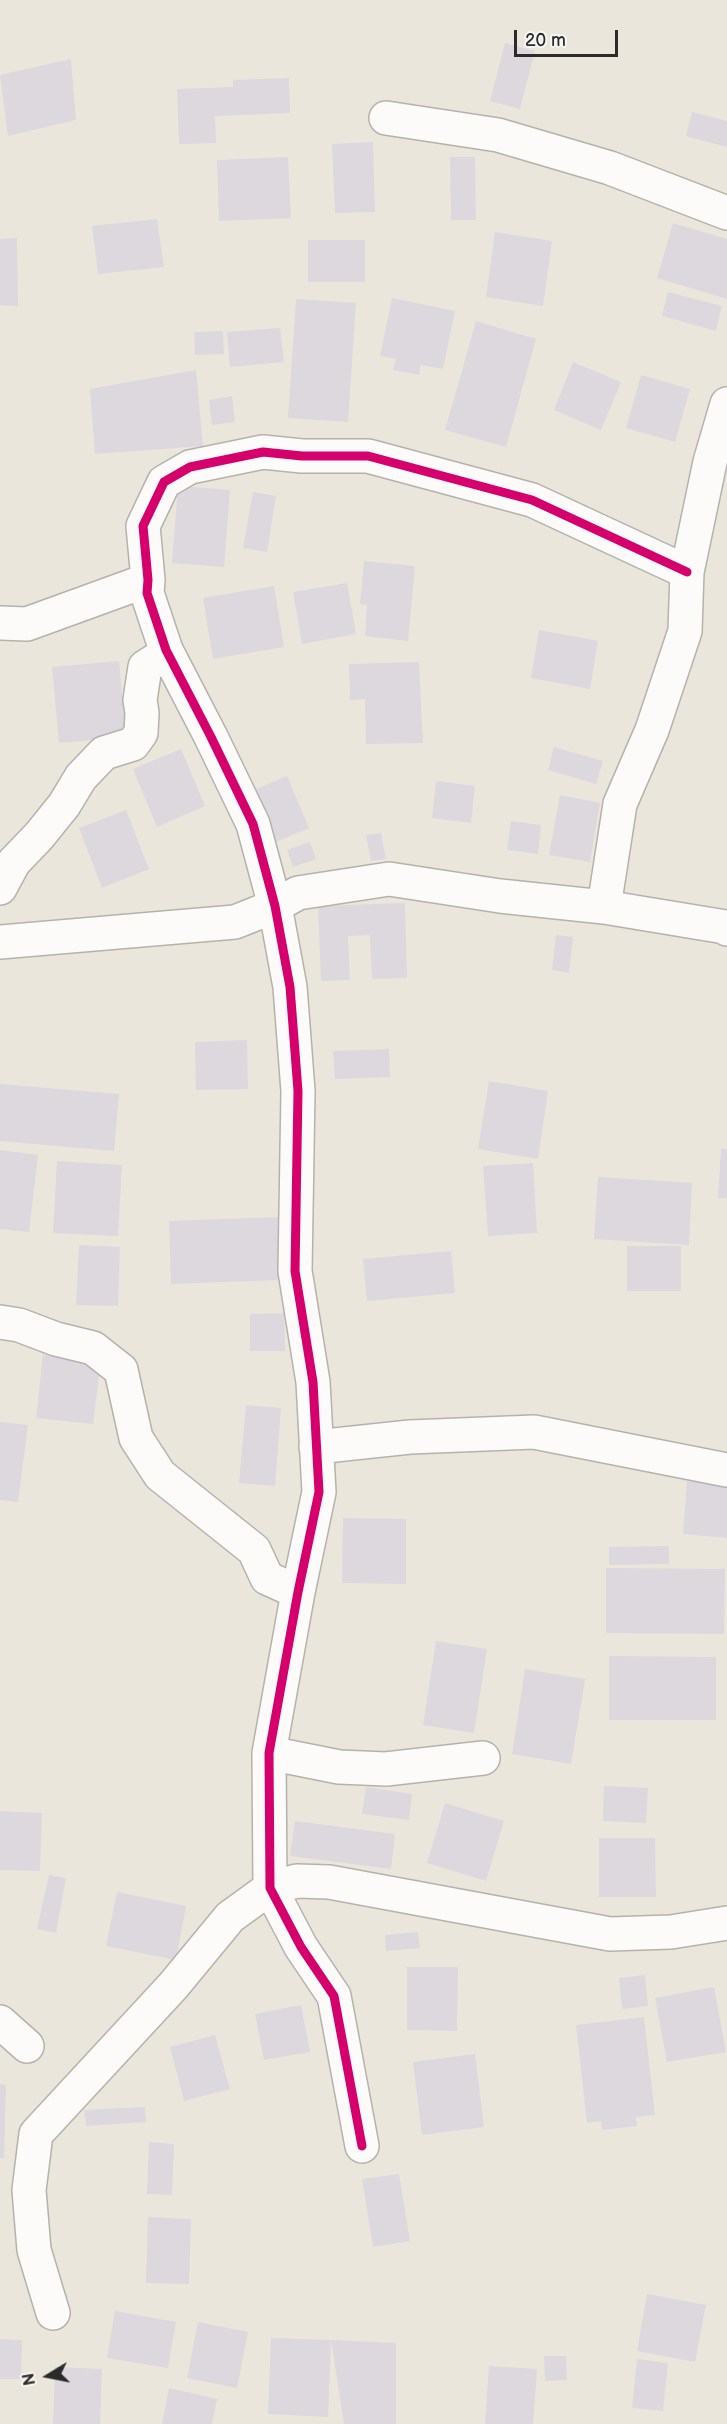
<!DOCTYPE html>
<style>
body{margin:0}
#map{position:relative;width:727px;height:2424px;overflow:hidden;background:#ebe6db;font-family:"Balsamiq Sans",sans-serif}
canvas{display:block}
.north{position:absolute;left:18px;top:2346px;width:60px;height:60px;-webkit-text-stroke:4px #f6f6f2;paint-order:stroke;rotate:260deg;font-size:16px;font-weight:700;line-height:24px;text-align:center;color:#2b2b2b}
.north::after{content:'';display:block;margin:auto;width:21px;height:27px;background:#2b2b2b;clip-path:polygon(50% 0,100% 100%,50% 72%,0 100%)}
.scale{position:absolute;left:514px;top:30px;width:104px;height:27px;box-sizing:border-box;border:3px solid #2b2b2b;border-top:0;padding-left:8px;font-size:18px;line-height:21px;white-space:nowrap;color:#2b2b2b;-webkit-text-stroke:4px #f6f6f2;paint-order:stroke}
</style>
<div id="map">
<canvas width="727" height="2424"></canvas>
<div class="north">N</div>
<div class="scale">20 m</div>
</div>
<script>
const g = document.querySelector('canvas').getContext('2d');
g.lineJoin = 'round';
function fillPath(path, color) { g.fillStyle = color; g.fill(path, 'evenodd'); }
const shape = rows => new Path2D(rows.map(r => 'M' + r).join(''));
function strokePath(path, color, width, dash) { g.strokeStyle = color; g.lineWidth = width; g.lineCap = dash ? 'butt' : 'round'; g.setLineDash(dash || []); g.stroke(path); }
const building = shape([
 [505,43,535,51,520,109,490,101],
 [71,59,76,120,8,136,0,75],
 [289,78,290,113,215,116,216,143,179,144,177,89,233,87,233,80],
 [692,112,727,121,727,147,686,136],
 [373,142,375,212,335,213,332,144],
 [288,157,291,218,219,221,217,160],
 [450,157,475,157,476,220,451,220],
 [157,219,164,267,98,274,92,226],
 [673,223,727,239,727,299,657,278],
 [495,232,552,241,543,306,486,297],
 [17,238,18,306,0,305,0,239],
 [308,240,365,240,365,282,308,282],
 [668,292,722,306,716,331,662,316],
 [392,298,455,311,443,369,421,365,419,375,393,370,396,359,380,356],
 [296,299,356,303,348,422,288,418],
 [476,321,536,339,506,447,445,430],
 [280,328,284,362,230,367,227,332],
 [223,331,224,354,195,355,194,332],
 [573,362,621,382,601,430,554,410],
 [196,370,203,446,95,454,90,389],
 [641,375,690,389,675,442,626,428],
 [232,396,235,422,212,425,209,400],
 [178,486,230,490,224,567,172,563],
 [253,492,276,496,267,552,243,548],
 [364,561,415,566,408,641,365,636,367,605,360,604],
 [347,583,356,634,302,644,293,592],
 [274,586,284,647,213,659,203,598],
 [539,630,598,641,590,689,531,678],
 [119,661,126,737,59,743,52,667],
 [419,662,423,743,366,744,365,699,350,700,349,664],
 [554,747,603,761,596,784,548,770],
 [181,749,205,806,157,827,133,769],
 [287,776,309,828,271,844,249,792],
 [436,781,475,786,471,823,432,818],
 [560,795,600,803,590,862,549,855],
 [126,810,149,869,102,888,79,828],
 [511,821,541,825,538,854,507,850],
 [381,833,386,859,371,861,366,835],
 [310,842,316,859,293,867,287,850],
 [405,903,407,978,372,979,370,935,348,936,350,980,321,981,318,906],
 [556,935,573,937,569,973,552,970],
 [247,1040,248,1089,196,1090,195,1042],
 [389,1049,390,1077,335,1079,333,1051],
 [489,1081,548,1091,538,1159,478,1149],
 [0,1084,119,1094,114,1151,0,1141],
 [721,1149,727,1149,727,1198,718,1198],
 [0,1150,38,1155,29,1232,0,1229],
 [57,1161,122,1165,118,1236,53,1233],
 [533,1163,537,1233,488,1236,483,1166],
 [598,1177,692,1183,689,1245,594,1239],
 [278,1217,280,1280,171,1284,169,1221],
 [79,1245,120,1247,118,1306,76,1305],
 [627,1246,681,1246,681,1291,627,1291],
 [451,1251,455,1293,367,1301,363,1259],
 [284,1313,285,1351,250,1351,250,1314],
 [43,1354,101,1360,93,1424,36,1418],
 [246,1405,281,1408,275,1486,239,1483],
 [0,1422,28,1425,18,1502,0,1500],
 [687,1481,727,1484,727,1538,683,1534],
 [343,1518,406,1519,406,1584,342,1583],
 [669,1546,669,1564,609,1565,609,1547],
 [606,1568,725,1569,724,1634,606,1633],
 [436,1641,487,1649,474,1733,423,1725],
 [609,1656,716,1657,716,1720,609,1720],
 [525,1669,585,1679,571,1764,512,1754],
 [604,1786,648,1788,646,1823,603,1821],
 [366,1787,412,1794,409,1820,362,1814],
 [445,1803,504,1821,486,1881,427,1863],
 [0,1811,42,1813,40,1871,0,1870],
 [295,1821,395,1834,391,1869,290,1856],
 [599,1838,655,1838,656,1897,599,1897],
 [49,1875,66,1878,56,1933,37,1929],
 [117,1892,186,1906,176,1960,106,1946],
 [418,1932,420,1948,386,1951,385,1935],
 [407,1967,458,1967,457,2031,407,2030],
 [645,1975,648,2006,622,2009,619,1978],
 [714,1987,726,2052,667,2062,655,1998],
 [301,2005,310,2052,264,2060,255,2014],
 [644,2017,655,2115,636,2117,637,2126,602,2130,601,2121,587,2123,576,2025],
 [215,2035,230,2089,184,2101,170,2047],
 [475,2054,484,2127,422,2135,413,2062],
 [0,2084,6,2085,4,2158,0,2158],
 [145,2107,146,2122,86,2126,84,2110],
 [149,2142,174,2144,172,2195,147,2194],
 [399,2174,410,2241,373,2247,362,2179],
 [148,2217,191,2219,189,2284,146,2283],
 [647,2294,706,2305,695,2362,637,2351],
 [115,2311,176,2322,168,2368,107,2358],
 [198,2322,248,2332,237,2388,187,2378],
 [271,2338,331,2340,328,2417,268,2414],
 [0,2339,22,2340,21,2379,0,2379],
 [331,2340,396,2343,396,2424,344,2424],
 [544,2356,566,2356,567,2380,545,2381],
 [637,2359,668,2363,663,2411,632,2408],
 [489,2366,537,2369,533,2424,485,2424],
 [55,2367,102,2369,100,2424,53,2424],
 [169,2388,217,2399,212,2424,162,2424]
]);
const minor = shape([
 [386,118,498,135,610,168,727,213],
 [0,623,27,624,148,580],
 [0,888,14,862,39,836,64,805,81,777,104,753,133,744,141,733,142,713,140,700,145,667,167,653],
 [604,907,620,804,652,730,685,631,687,572,710,462,727,404],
 [0,942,235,922,275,906,298,893,389,879,500,896,604,907,725,927,727,929],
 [0,1322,19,1325,56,1339,93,1348,121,1370,136,1438,160,1475,254,1550,267,1578,298,1592],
 [316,1447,410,1437,534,1432,727,1470],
 [269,1753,339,1767,386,1769,483,1758],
 [0,2022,27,2046],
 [362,2146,334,1996,301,1947,270,1888,269,1753,298,1592,319,1492,313,1382,295,1271,298,1091,290,987,275,906,253,824,211,737,166,650,147,593,148,580,143,526,164,482,190,467,263,452,302,456,368,456,532,500,687,572],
 [53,2313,34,2250,29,2190,36,2134,173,1986,230,1917,270,1888,297,1881,329,1882,610,1934,671,1932,727,1923]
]);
const cycleway = shape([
 [362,2146,334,1996,301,1947,270,1888,269,1753,298,1592,319,1492,313,1382,295,1271,298,1091,290,987,275,906,253,824,211,737,166,650,147,593,148,580,143,526,164,482,190,467,263,452,302,456,368,456,532,500,687,572]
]);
fillPath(building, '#ddd8de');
strokePath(minor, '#b5b2ac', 36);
strokePath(minor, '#fcfbfa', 33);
strokePath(cycleway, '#d6006c', 9);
</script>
